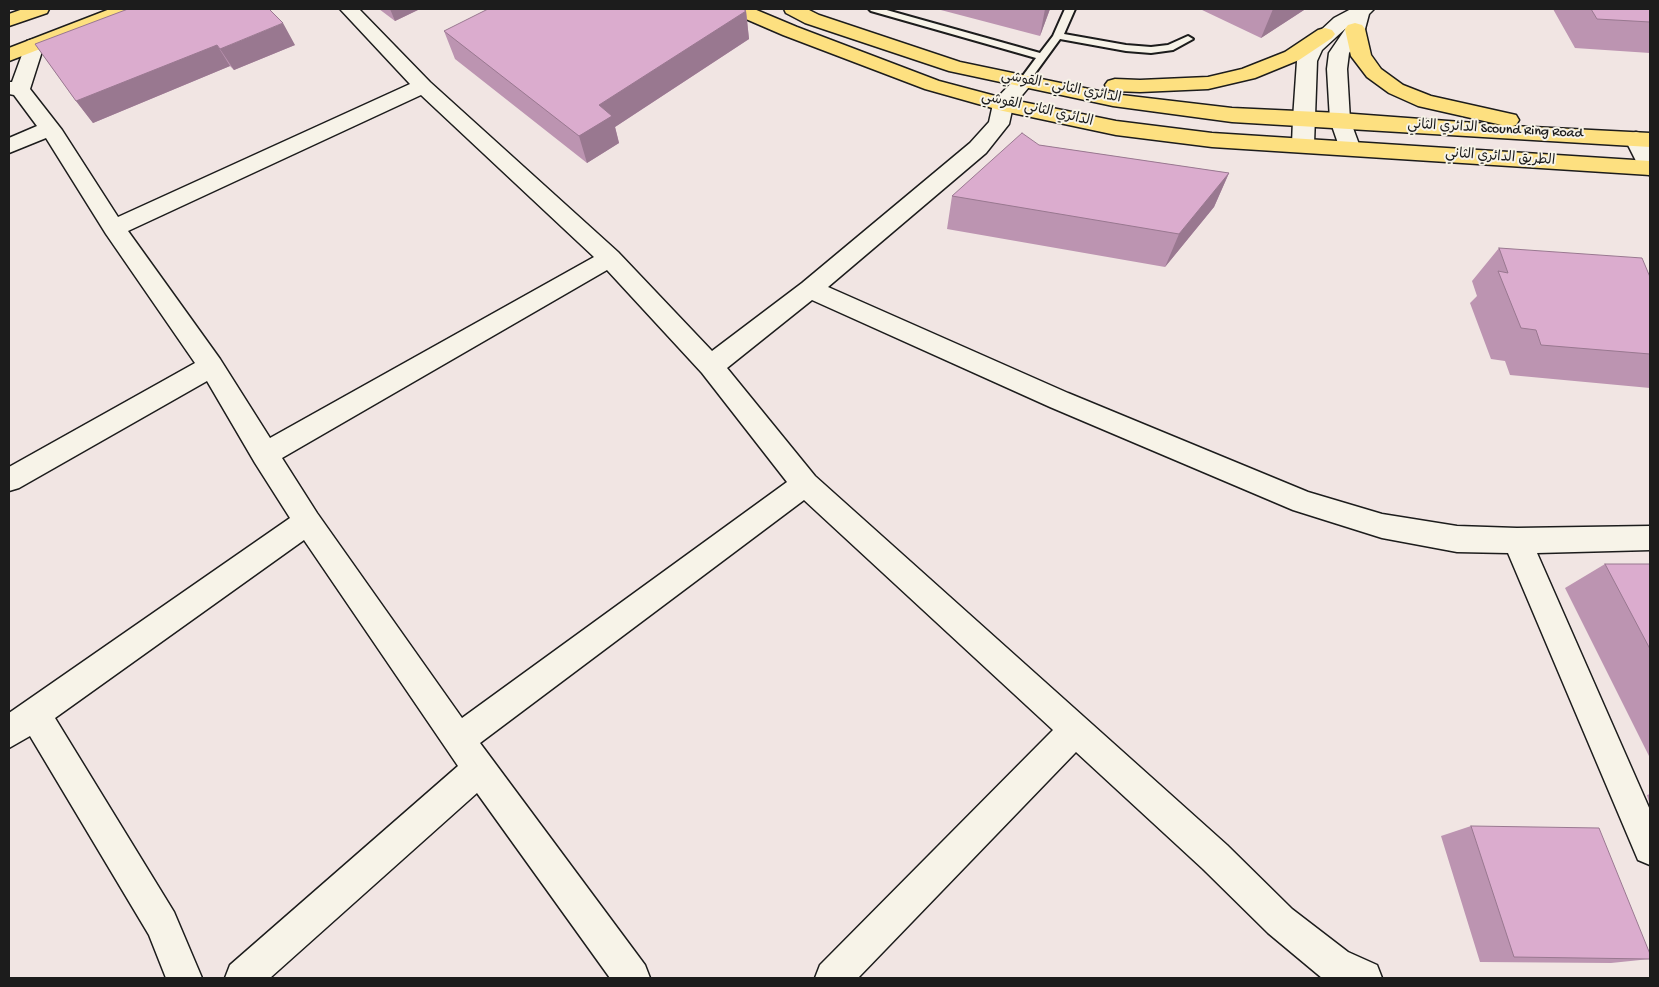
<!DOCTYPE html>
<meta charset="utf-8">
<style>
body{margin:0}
#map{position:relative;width:1659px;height:987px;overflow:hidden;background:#f1e5e3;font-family:"Gochi Hand",sans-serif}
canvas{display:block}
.frame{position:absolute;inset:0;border:10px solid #1c1c1c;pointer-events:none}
</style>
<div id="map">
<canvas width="1659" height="987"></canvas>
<div class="frame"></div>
</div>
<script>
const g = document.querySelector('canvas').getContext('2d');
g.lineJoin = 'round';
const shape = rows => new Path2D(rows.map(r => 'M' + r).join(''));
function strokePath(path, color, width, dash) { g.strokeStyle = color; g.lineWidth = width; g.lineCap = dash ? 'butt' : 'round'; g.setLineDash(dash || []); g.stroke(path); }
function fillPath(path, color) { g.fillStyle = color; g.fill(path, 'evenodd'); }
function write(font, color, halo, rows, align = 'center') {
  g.font = font + ' "Gochi Hand","Playpen Sans Arabic",sans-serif'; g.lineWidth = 4; g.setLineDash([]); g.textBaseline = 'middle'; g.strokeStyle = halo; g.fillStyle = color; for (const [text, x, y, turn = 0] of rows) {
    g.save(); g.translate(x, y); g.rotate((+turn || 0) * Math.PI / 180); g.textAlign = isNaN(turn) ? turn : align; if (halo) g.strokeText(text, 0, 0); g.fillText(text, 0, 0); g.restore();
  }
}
const lane = shape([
 [869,9,883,9,1040,53,1053,36,1065,9,1075,9,1064,34,1126,45,1151,47,1168,45,1188,36,1193,39,1173,50,1151,53,1126,51,1060,39,1028,83,1024,84,1019,81,1036,58,871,11,869,9]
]);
const street = shape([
 [340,9,359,9,430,82,618,252,712,351,802,283,970,143,989,122,993,104,996,99,1017,77,1024,75,1031,77,1034,81,1013,106,1009,124,986,153,828,287,1068,393,1308,492,1382,514,1457,526,1517,528,1650,526,1650,550,1537,553,1650,810,1650,865,1638,860,1508,553,1457,552,1382,538,1293,510,1050,407,812,300,727,368,815,476,1227,845,1292,909,1348,952,1377,965,1382,978,1322,978,1268,933,1203,869,1076,752,858,978,815,978,820,965,1053,730,804,500,480,743,645,965,650,978,610,978,477,793,270,978,225,978,230,965,458,766,304,540,55,718,174,912,202,978,166,978,149,935,30,736,9,748,9,713,290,518,255,463,207,381,19,488,9,491,9,467,195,363,106,234,46,138,9,153,9,138,37,126,14,95,9,94,9,82,12,82,27,41,34,39,41,41,44,45,30,89,62,130,118,217,410,84,340,9],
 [421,95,594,257,270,438,220,359,128,231,421,95],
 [607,270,702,373,787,482,462,718,317,513,282,458,607,270],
 [1351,9,1374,9,1369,14,1365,29,1349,53,1347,69,1350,120,1360,147,1357,152,1349,154,1341,152,1330,120,1327,69,1329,53,1346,28,1322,50,1317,61,1314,144,1310,149,1303,151,1296,149,1292,144,1293,119,1297,61,1307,43,1334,18,1351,9],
 [1636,132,1643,134,1650,147,1650,175,1642,173,1625,139,1629,134,1636,132]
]);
const primary = shape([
 [23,9,49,9,47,13,9,26,9,14,23,9],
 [110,9,135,9,133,13,9,61,9,48,110,9],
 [730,9,754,9,797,27,939,81,1003,98,1116,121,1212,133,1650,161,1650,175,1212,147,1116,135,1003,111,925,89,783,35,732,13,730,9],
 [784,9,807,9,819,15,960,62,1113,94,1232,108,1340,113,1502,125,1418,106,1389,93,1367,77,1351,56,1345,29,1348,25,1355,23,1362,25,1365,29,1371,55,1381,69,1403,85,1431,96,1516,115,1519,120,1516,125,1513,126,1650,133,1650,147,1232,122,1113,106,949,71,805,23,786,13,784,9],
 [1325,28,1332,30,1335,34,1332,38,1299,60,1255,78,1208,89,1140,92,1115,91,1108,89,1105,85,1108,81,1115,79,1140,80,1208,77,1242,69,1285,52,1318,30,1325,28]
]);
const wall = shape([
 [379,9,420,9,395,21],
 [937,9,1050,9,1040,36],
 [1200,9,1304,9,1304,10,1261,38],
 [1553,9,1650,9,1650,53,1575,48],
 [746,11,749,39,615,127,619,143,587,163,455,59,444,31],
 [35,44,295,45,234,70,230,66,93,123,76,101],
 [1039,145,1229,173,1214,207,1165,267,947,229,952,196],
 [1499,248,1650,277,1650,388,1510,375,1505,361,1491,359,1470,303,1477,296,1472,281],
 [1605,564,1650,564,1650,758,1565,588],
 [1650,794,1650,806,1647,795],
 [1471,826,1650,959,1611,963,1480,962,1441,836]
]);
const shadedWall = shape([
 [390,9,420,9,395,21],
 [1045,9,1050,9,1040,36],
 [1273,9,1304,9,1304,10,1261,38],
 [746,11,749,39,615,127,619,143,587,163,579,136,599,105],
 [283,23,295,45,234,70,220,49],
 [217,45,230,66,93,123,76,101],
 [1229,173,1214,207,1165,267,1179,234]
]);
const building = shape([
 [128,9,269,9,283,23,220,49,217,45,76,101,35,44,128,9],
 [488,9,743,9,746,11,599,105,612,116,579,136,444,31,488,9],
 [1591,9,1650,9,1650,22,1597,19,1591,9],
 [1022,133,1039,145,1229,173,1179,234,952,196,1022,133],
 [1499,248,1642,258,1650,277,1650,354,1541,345,1536,330,1521,328,1498,271,1508,273,1499,248],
 [1605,564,1650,564,1650,649,1605,564],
 [1471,826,1599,828,1650,954,1650,959,1514,957,1471,826]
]);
const farStreetnames = [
 ["الدائري الثاني - القوشي",1061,88,11],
 ["الدائري الثاني القوشي",1037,110,13],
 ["الدائري الثاني Scound Ring Road",1495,130,3],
 ["الطريق الدائري الثاني",1500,158,4]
];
strokePath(lane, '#1c1c1c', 4);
strokePath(street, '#1c1c1c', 3);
strokePath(primary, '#1c1c1c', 3);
fillPath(lane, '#f7f3e8');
fillPath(street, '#f7f3e8');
fillPath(primary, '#fde080');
fillPath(wall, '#bc94b1');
fillPath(shadedWall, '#997890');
fillPath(building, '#dbacce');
strokePath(building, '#997890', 1);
write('14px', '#1c1c1c', '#f7f3e8', farStreetnames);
</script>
